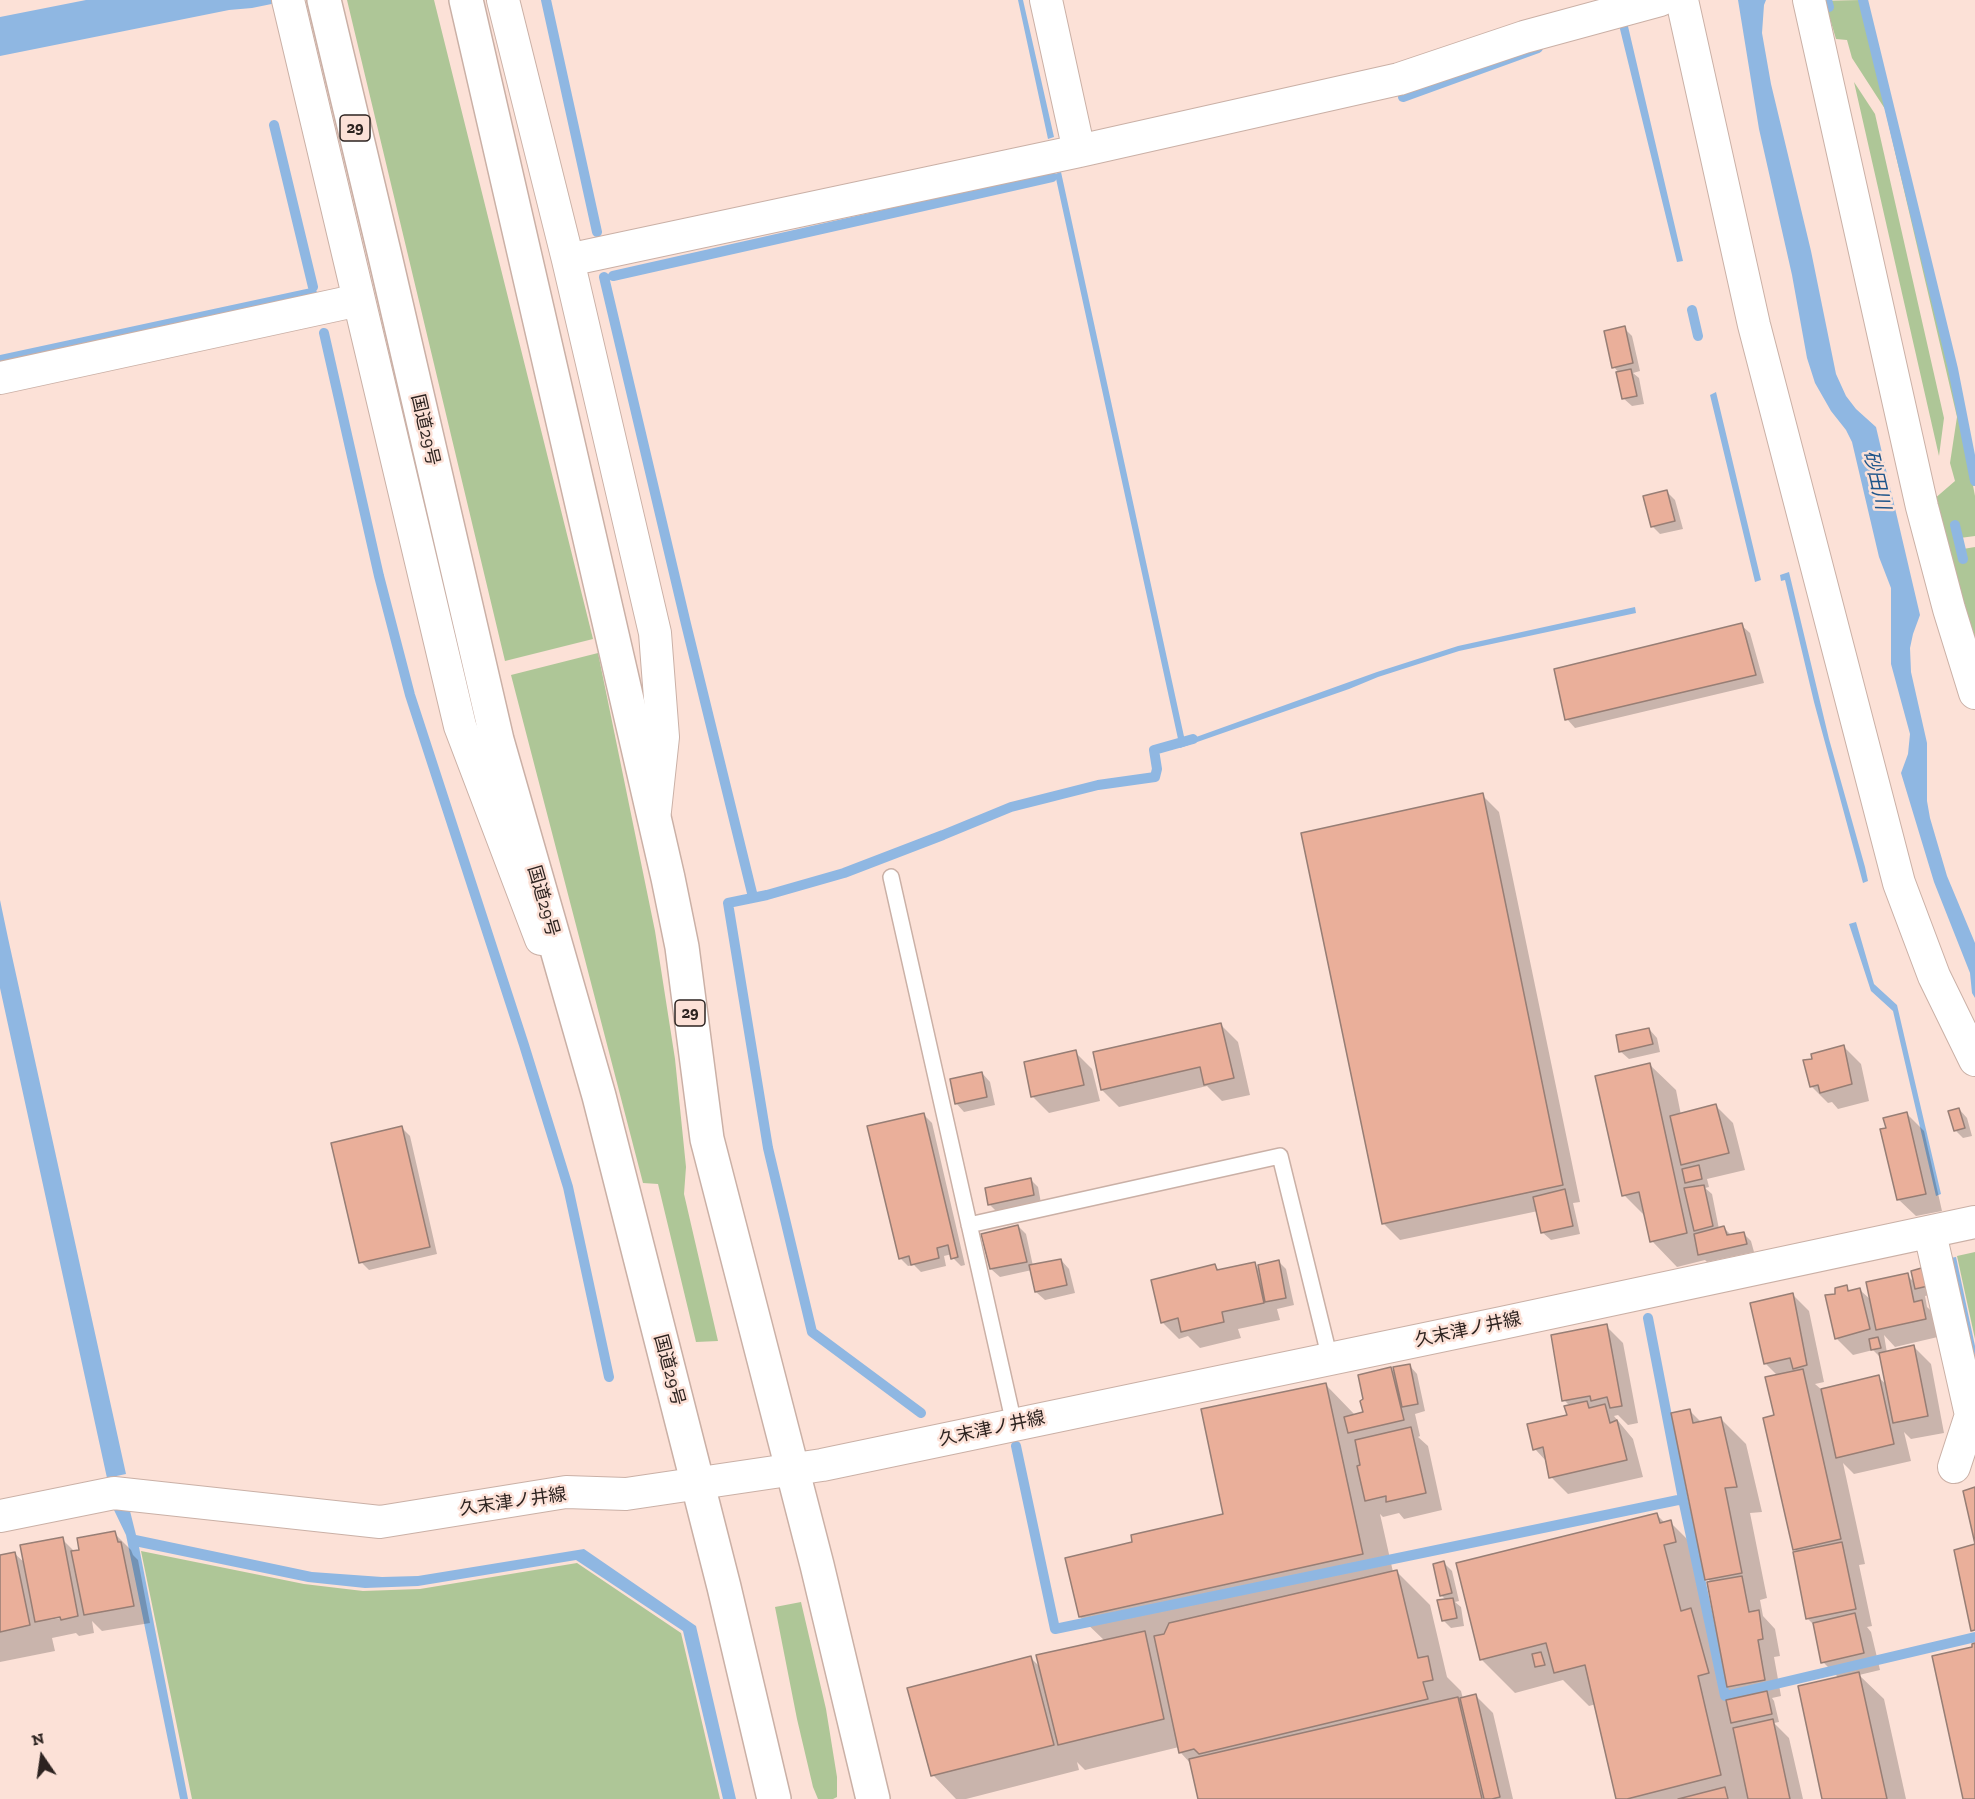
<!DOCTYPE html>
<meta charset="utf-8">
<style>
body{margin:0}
#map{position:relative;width:1975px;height:1799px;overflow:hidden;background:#fce1d7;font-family:"Zilla Slab",serif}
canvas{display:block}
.north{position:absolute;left:12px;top:1727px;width:60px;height:60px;-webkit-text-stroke:4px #fce1d7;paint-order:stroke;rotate:347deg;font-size:16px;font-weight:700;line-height:24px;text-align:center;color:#2d2320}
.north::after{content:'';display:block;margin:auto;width:21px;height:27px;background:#2d2320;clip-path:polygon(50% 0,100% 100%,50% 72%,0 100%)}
</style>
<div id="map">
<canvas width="1975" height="1799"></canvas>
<div class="north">N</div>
</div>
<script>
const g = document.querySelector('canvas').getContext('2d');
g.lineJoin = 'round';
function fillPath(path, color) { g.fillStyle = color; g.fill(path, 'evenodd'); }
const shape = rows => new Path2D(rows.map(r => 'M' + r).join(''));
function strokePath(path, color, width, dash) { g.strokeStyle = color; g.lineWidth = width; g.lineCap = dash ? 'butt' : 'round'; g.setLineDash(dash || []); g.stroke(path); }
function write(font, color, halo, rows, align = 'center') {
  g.font = font + ' "Zilla Slab","Noto Sans JP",serif'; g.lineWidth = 5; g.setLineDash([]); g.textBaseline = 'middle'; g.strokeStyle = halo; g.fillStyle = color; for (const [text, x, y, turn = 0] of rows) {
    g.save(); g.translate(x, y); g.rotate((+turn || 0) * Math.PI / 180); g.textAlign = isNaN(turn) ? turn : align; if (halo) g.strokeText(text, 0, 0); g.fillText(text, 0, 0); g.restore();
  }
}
const green = shape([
 [347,0,434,0,593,639,505,661],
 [1861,0,1891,114,1960,418,1975,496,1975,536,1960,538,1963,549,1975,547,1975,647,1933,500,1955,481,1950,463,1957,417,1885,109,1852,58,1847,40,1836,39,1828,12,1817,1],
 [1854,82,1875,114,1944,418,1939,456],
 [598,653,655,931,675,1059,686,1167,684,1194,718,1341,696,1342,658,1184,643,1183,511,675],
 [1975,1252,1975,1339,1957,1256],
 [141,1551,304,1584,363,1591,420,1589,577,1563,681,1633,720,1799,192,1799],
 [801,1602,826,1709,837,1777,837,1797,833,1799,818,1799,813,1787,797,1719,775,1607]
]);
const water = shape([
 [86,0,291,0,252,8,229,10,0,56,0,17],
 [1018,0,1023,0,1054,137,1048,139],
 [1738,0,1766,0,1764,5,1762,33,1771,84,1811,251,1836,374,1846,396,1856,409,1876,427,1920,615,1913,634,1910,648,1911,672,1927,743,1927,801,1930,818,1947,876,1975,943,1975,998,1972,993,1970,973,1934,882,1901,773,1908,754,1910,734,1891,664,1891,588,1879,557,1852,442,1846,430,1831,411,1815,383,1807,358,1792,275,1759,129],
 [1627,22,1683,261,1677,262,1619,25],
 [1061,172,1185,741,1377,672,1458,646,1635,607,1636,613,1459,651,1378,677,1349,689,1180,748,1055,174],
 [1716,392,1761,580,1755,582,1710,395],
 [1789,572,1829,739,1865,867,1868,881,1863,883,1814,702,1785,580,1781,581,1780,575],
 [0,900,8,938,126,1474,107,1478,0,988],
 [1856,922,1874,984,1897,1005,1941,1194,1936,1196,1893,1011,1871,991,1849,924],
 [1956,1257,1975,1346,1975,1373,1950,1258],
 [129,1507,136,1535,312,1572,382,1577,418,1576,584,1549,696,1626,736,1799,723,1799,683,1631,576,1560,418,1586,365,1588,308,1582,139,1547,188,1799,180,1799,126,1535,114,1510]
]);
const shadow = shape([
 [1624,328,1632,336,1640,371,1633,373,1639,378,1644,404,1632,406,1623,398,1619,373,1614,367],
 [1667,492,1675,500,1683,529,1660,534,1652,526],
 [1741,625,1750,633,1764,683,1575,728,1567,719],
 [1482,795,1499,812,1580,1202,1573,1203,1580,1234,1551,1240,1542,1232,1538,1211,1400,1240,1383,1223],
 [1221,1025,1238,1042,1250,1095,1222,1101,1207,1086,1119,1107,1102,1090],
 [1649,1029,1657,1038,1660,1052,1629,1059,1620,1051],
 [1844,1047,1861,1064,1869,1101,1838,1109,1832,1102,1828,1103,1811,1086,1814,1060],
 [1075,1052,1092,1069,1100,1101,1049,1113,1032,1096],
 [1650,1065,1676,1090,1681,1115,1716,1106,1733,1123,1745,1170,1707,1179,1709,1187,1705,1188,1712,1194,1719,1229,1724,1228,1732,1236,1743,1233,1751,1241,1754,1252,1707,1262,1705,1260,1677,1267,1652,1241,1646,1217,1624,1195],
 [982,1073,990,1082,995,1105,964,1112,956,1103],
 [1959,1109,1967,1118,1972,1136,1963,1138,1955,1130],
 [1907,1114,1924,1131,1942,1211,1916,1216,1898,1199,1888,1129],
 [924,1115,932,1123,965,1265,961,1266,953,1258,952,1254,944,1256,946,1266,921,1272,914,1265,908,1266,900,1258],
 [402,1128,410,1136,437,1254,369,1270,361,1262],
 [1030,1179,1038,1187,1041,1203,998,1213,990,1205],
 [1018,1226,1026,1234,1033,1266,1061,1260,1069,1269,1075,1293,1045,1300,1036,1292,1032,1270,1000,1277,991,1269],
 [1278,1261,1286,1269,1294,1305,1277,1309,1280,1320,1238,1329,1241,1338,1200,1348,1188,1336,1179,1339,1162,1322,1215,1266,1220,1271,1254,1264,1260,1270],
 [1913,1272,1936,1294,1925,1296,1927,1307,1939,1318,1942,1336,1895,1347,1884,1335,1887,1353,1914,1347,1931,1364,1944,1433,1911,1439,1904,1432,1911,1461,1854,1474,1843,1463,1865,1564,1859,1565,1872,1626,1867,1627,1871,1632,1880,1670,1859,1675,1884,1699,1906,1799,1824,1799,1839,1678,1823,1662,1815,1626,1807,1618,1798,1553,1794,1549,1776,1416,1778,1376,1766,1364,1752,1304,1792,1294,1809,1311,1824,1382,1815,1384,1822,1390,1878,1377,1887,1385,1881,1358,1873,1350,1853,1355,1836,1338,1837,1295,1846,1287,1851,1292,1860,1290,1872,1301,1907,1275,1915,1283],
 [1606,1326,1623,1343,1638,1423,1628,1425,1618,1415,1614,1416,1633,1439,1643,1477,1568,1494,1551,1477,1547,1462,1535,1449,1569,1416,1570,1406,1564,1400],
 [1409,1365,1417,1374,1425,1411,1415,1414,1420,1436,1418,1437,1428,1446,1442,1510,1404,1519,1399,1513,1383,1517,1380,1514,1393,1572,1396,1571,1430,1605,1447,1677,1461,1691,1463,1699,1476,1696,1493,1713,1513,1799,1200,1799,1191,1764,1181,1753,1179,1747,1085,1770,1077,1762,1079,1770,966,1799,956,1799,933,1775,1031,1658,1041,1668,1105,1641,1080,1617,1134,1543,1225,1515,1326,1385,1356,1416,1365,1413,1391,1369,1396,1374],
 [1690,1411,1701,1422,1720,1418,1746,1444,1762,1512,1750,1513,1767,1598,1760,1600,1763,1616,1775,1629,1780,1656,1774,1657,1781,1696,1772,1698,1774,1701,1779,1722,1774,1723,1789,1738,1803,1799,1618,1799,1596,1704,1589,1706,1563,1680,1515,1693,1481,1659,1657,1515,1665,1523,1670,1522,1701,1553],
 [1706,1576,1711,1583,1720,1639,1709,1629,1697,1578],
 [114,1533,131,1550,133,1555,138,1560,150,1623,102,1631,92,1621,94,1633,79,1636,76,1633,52,1638,55,1651,0,1662,0,1556,15,1554,25,1563,62,1539,75,1552],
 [48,1617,68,1617,48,1620],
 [1444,1563,1452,1571,1459,1601,1455,1602,1461,1607,1464,1626,1451,1628,1443,1620,1446,1600,1441,1595]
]);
const stream = shape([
 [546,0,597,232],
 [1827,0,1829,7],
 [1863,0,1953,369,1975,481],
 [1403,97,1538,48],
 [274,125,313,287],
 [613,276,1052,177],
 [604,277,686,624,753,897],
 [1692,310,1698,336],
 [324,333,379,576,410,695,524,1045,568,1187,609,1377],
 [0,360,312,293],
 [1955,525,1963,559],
 [1648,1318,1683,1499,1725,1696,1975,1637],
 [921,1413,812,1332,768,1148,728,903,767,895,844,873,943,835,1011,807,1098,785,1155,777,1157,769,1154,750,1193,739],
 [1016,1446,1055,1629,1683,1499]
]);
const building = shape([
 [1625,326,1633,363,1612,368,1604,331,1625,326],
 [1631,369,1637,396,1622,399,1616,372,1631,369],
 [1667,490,1675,521,1651,527,1643,496,1667,490],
 [1742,623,1756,675,1565,720,1554,669,1742,623],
 [1483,793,1563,1185,1382,1224,1301,833,1483,793],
 [1221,1023,1234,1078,1204,1085,1200,1067,1101,1090,1093,1052,1221,1023],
 [1649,1028,1653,1044,1619,1052,1616,1035,1649,1028],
 [1844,1045,1852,1084,1820,1093,1818,1085,1810,1087,1803,1060,1812,1059,1811,1054,1844,1045],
 [1076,1050,1084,1085,1031,1097,1024,1062,1076,1050],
 [1650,1063,1687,1233,1650,1242,1639,1192,1622,1196,1595,1076,1650,1063],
 [982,1072,987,1097,955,1104,950,1079,982,1072],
 [1716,1104,1729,1153,1681,1165,1670,1116,1716,1104],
 [1959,1108,1965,1128,1954,1131,1948,1111,1959,1108],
 [1907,1112,1926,1194,1897,1200,1880,1129,1886,1128,1883,1118,1907,1112],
 [924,1113,958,1257,951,1259,948,1245,937,1248,939,1258,911,1265,909,1256,899,1259,867,1126,924,1113],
 [402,1126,430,1247,359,1263,331,1143,402,1126],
 [1699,1165,1702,1179,1685,1183,1682,1169,1699,1165],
 [1031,1178,1034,1195,988,1205,985,1188,1031,1178],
 [1704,1185,1713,1226,1694,1231,1684,1188,1704,1185],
 [1565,1189,1573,1226,1541,1233,1533,1197,1565,1189],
 [1018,1225,1027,1262,990,1269,981,1234,1018,1225],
 [1724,1226,1727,1235,1744,1232,1747,1244,1698,1255,1694,1234,1724,1226],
 [1061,1259,1067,1285,1035,1292,1029,1265,1061,1259],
 [1279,1260,1286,1298,1265,1302,1258,1265,1279,1260],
 [1255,1262,1264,1303,1222,1312,1224,1322,1181,1332,1178,1318,1161,1323,1151,1280,1215,1264,1217,1270,1255,1262],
 [1925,1267,1928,1286,1915,1289,1911,1271,1925,1267],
 [1908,1273,1914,1302,1922,1300,1926,1319,1876,1330,1866,1282,1908,1273],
 [1847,1285,1848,1291,1860,1288,1870,1329,1835,1339,1825,1295,1835,1294,1835,1288,1847,1285],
 [1793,1293,1807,1365,1793,1369,1790,1358,1764,1364,1750,1303,1793,1293],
 [1607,1324,1622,1406,1610,1408,1607,1397,1591,1401,1590,1396,1562,1401,1551,1335,1607,1324],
 [1878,1337,1881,1348,1871,1350,1869,1339,1878,1337],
 [1914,1345,1928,1416,1893,1423,1879,1353,1914,1345],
 [1410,1364,1418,1404,1402,1407,1393,1367,1410,1364],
 [1391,1367,1404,1420,1348,1433,1344,1417,1363,1412,1360,1401,1363,1399,1358,1375,1391,1367],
 [1803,1369,1841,1539,1793,1550,1763,1418,1774,1415,1765,1377,1803,1369],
 [1879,1375,1894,1444,1836,1458,1821,1389,1879,1375],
 [1326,1383,1363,1554,1079,1617,1065,1558,1132,1542,1131,1535,1223,1514,1201,1409,1326,1383],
 [1587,1401,1589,1408,1605,1404,1610,1423,1617,1420,1627,1460,1549,1478,1543,1447,1533,1450,1527,1424,1567,1415,1564,1406,1587,1401],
 [1690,1409,1693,1423,1721,1417,1737,1487,1725,1488,1742,1573,1705,1580,1671,1413,1690,1409],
 [1411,1427,1426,1493,1386,1502,1386,1496,1365,1501,1357,1466,1360,1465,1355,1440,1411,1427],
 [1975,1487,1975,1630,1971,1631,1954,1550,1975,1544,1963,1491,1975,1487],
 [1657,1513,1660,1523,1671,1520,1676,1542,1664,1545,1681,1611,1691,1608,1709,1673,1698,1676,1721,1775,1627,1799,1616,1799,1585,1665,1554,1673,1546,1643,1480,1660,1456,1563,1657,1513],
 [115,1531,118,1542,121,1542,134,1606,84,1615,71,1551,79,1550,77,1538,115,1531],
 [63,1537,78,1616,61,1620,60,1617,35,1622,20,1545,63,1537],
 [1842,1542,1856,1609,1806,1619,1793,1552,1842,1542],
 [15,1552,30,1625,0,1632,0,1555,15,1552],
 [1444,1561,1452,1593,1440,1596,1433,1564,1444,1561],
 [1397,1570,1418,1658,1428,1656,1433,1680,1423,1682,1428,1699,1199,1754,1194,1749,1179,1753,1154,1636,1164,1634,1169,1623,1397,1570],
 [1742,1576,1749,1612,1759,1610,1763,1639,1758,1640,1765,1680,1727,1687,1707,1582,1742,1576],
 [1453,1598,1457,1618,1442,1621,1437,1600,1453,1598],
 [1855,1613,1864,1653,1821,1663,1813,1623,1855,1613],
 [1145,1631,1164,1719,1058,1745,1036,1655,1145,1631],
 [1975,1643,1975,1799,1963,1799,1932,1656,1972,1647,1972,1644,1975,1643],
 [1541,1652,1545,1665,1535,1667,1532,1654,1541,1652],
 [1031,1656,1054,1745,931,1776,907,1688,1031,1656],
 [1859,1672,1887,1799,1822,1799,1798,1686,1859,1672],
 [1767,1691,1772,1714,1731,1723,1726,1700,1767,1691],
 [1476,1694,1500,1797,1492,1799,1484,1799,1460,1698,1476,1694],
 [1458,1697,1482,1799,1198,1799,1189,1759,1458,1697],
 [1773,1719,1790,1799,1748,1799,1733,1728,1773,1719],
 [1725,1787,1728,1799,1678,1799,1725,1787]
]);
const service = shape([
 [891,877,1014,1424],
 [969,1225,1280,1156,1330,1359]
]);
const minor = shape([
 [288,0,460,726,541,939],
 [503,0,568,260,655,633,663,737,655,811],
 [1046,0,1079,151],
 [1682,0,1754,325,1899,883,1934,976,1975,1060],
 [1809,0,1922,507,1949,609,1975,693],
 [568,260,1079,151,1399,79,1524,37,1660,0],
 [0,378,359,300],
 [1930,1233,1971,1415,1954,1467],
 [0,1516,114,1493,380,1522,566,1492,626,1494,822,1465,1502,1323,1975,1222]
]);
const trunk = shape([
 [324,0,385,256,497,740,599,1096,724,1587,774,1799],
 [466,0,668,878,682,947,707,1139,817,1565,873,1799]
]);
const shields = [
 [355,128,30],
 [690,1013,30]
];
const shieldNames = [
 ["29",355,128],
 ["29",690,1013]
];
const streetNames = [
 ["国道29号",425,430,77],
 ["国道29号",543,901,74],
 ["久末津ノ井線",1468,1330,-12],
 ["国道29号",669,1370,75],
 ["久末津ノ井線",992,1429,-12],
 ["久末津ノ井線",513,1502,-8]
];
const waterNames = [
 ["砂田川",1876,480,77]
];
fillPath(green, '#aec697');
fillPath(water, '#8fb7e2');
fillPath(shadow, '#0003');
strokePath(stream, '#8fb7e2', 10);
fillPath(building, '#eaaf9a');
strokePath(building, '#977e75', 1.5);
strokePath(service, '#cab0a6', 18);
strokePath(minor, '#cab0a6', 34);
strokePath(trunk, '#cab0a6', 36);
strokePath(service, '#fff', 15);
strokePath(minor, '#fff', 32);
strokePath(trunk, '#fff', 33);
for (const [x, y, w] of shields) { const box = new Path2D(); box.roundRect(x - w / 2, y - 13, w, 26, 4.5); g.fillStyle = '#fce1d7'; g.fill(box); strokePath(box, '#2d2320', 1.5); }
write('bold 16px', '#2d2320', null, shieldNames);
write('18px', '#2d2320', '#fce1d7', streetNames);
write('italic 20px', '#1d548a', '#fce1d7', waterNames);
</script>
